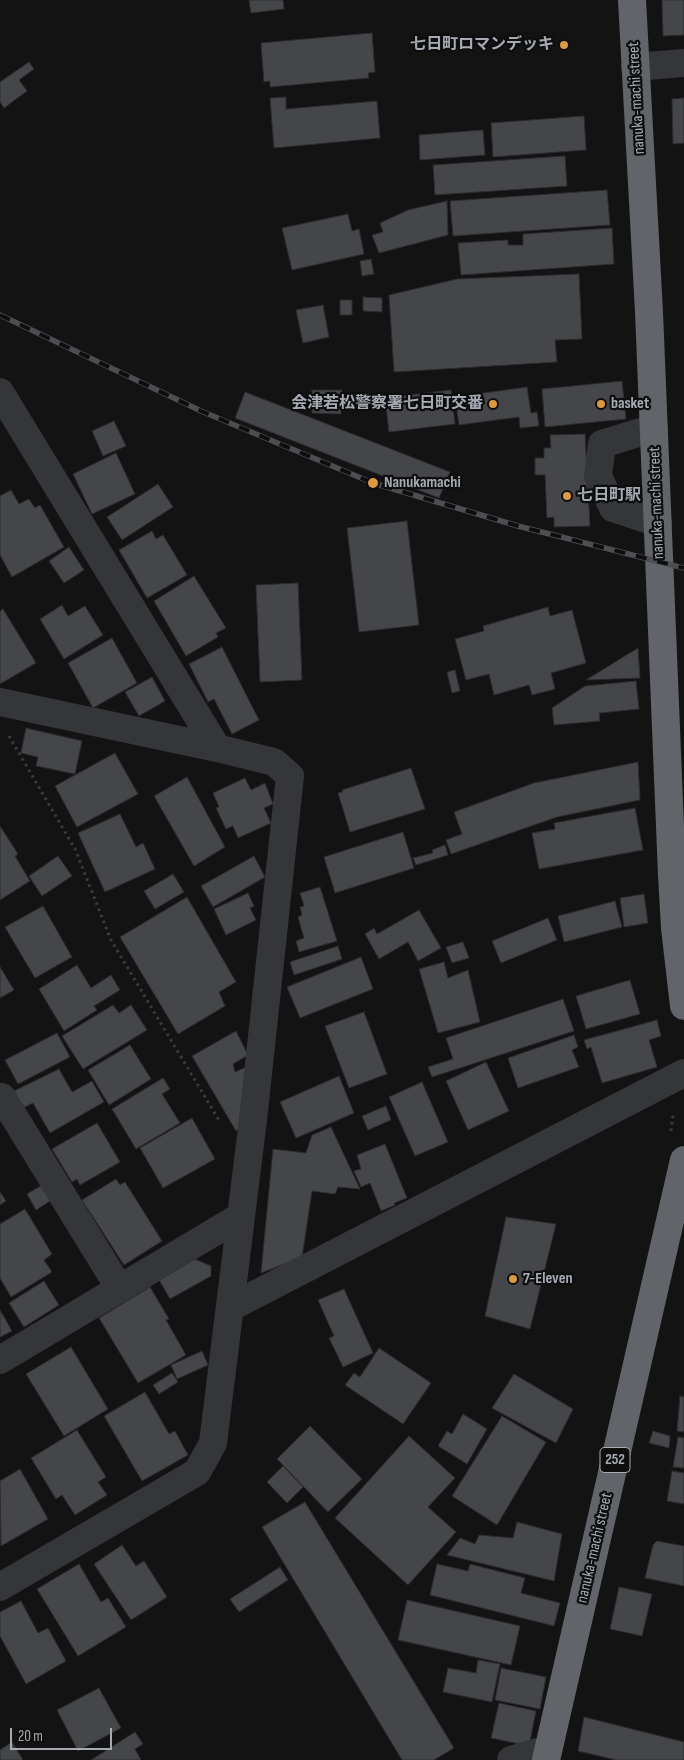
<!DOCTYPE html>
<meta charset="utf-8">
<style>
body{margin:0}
#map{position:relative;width:684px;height:1760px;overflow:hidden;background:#131314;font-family:"Sofia Sans Condensed",sans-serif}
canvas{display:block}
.scale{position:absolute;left:10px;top:1728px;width:102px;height:22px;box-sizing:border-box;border:2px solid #a6abb3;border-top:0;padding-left:6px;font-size:15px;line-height:18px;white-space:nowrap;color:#a6abb3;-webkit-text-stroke:4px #0e0e0f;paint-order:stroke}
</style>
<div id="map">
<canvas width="684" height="1760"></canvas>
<div class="scale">20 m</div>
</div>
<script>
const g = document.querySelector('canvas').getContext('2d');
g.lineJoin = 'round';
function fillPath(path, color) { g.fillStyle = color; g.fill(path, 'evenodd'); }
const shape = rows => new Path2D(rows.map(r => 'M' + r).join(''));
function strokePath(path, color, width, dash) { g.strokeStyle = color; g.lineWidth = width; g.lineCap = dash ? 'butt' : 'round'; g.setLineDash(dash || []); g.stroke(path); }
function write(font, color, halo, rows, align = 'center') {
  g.font = font + ' "Sofia Sans Condensed","Noto Sans JP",sans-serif'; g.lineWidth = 4.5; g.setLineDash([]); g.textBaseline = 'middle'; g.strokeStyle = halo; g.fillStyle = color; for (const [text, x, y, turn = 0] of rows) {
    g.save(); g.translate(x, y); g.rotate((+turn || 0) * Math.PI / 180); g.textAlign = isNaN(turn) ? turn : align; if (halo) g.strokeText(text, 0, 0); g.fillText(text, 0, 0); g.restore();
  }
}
const building = shape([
 [249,0,283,0,284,9,251,13,249,0],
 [662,0,684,0,684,35,663,36,662,0],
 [372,33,375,72,368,73,369,78,270,87,270,81,264,82,261,43,372,33],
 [29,62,34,69,19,80,27,91,4,108,0,102,0,82,29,62],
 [286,97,286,109,377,101,380,138,274,148,270,98,286,97],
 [684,98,684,143,673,144,672,99,684,98],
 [584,116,586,150,493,157,491,123,584,116],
 [483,130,485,155,420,160,419,135,483,130],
 [565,156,567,186,435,195,433,165,565,156],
 [607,190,610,225,453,236,450,201,607,190],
 [447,201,448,235,379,253,372,235,383,232,380,223,408,210,447,201],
 [348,214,352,231,359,229,364,254,292,270,282,228,348,214],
 [612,228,614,264,461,275,458,243,508,240,508,245,523,245,523,234,612,228],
 [371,259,374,274,362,276,360,261,371,259],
 [579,274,582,339,555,340,557,362,394,372,389,295,457,279,579,274],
 [363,297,382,298,382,312,363,311,363,297],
 [340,300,352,300,352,315,340,315,340,300],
 [323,305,329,337,303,343,296,310,323,305],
 [622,381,626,419,545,427,542,389,622,381],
 [527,387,531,413,537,412,539,426,520,428,519,417,459,425,455,397,527,387],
 [312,390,342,390,341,414,312,413,312,390],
 [451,390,455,424,389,432,385,398,451,390],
 [245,392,450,472,439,498,235,418,245,392],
 [114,421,126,446,103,456,92,431,114,421],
 [585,434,590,526,554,527,554,517,547,518,545,475,535,475,535,458,544,458,544,448,551,448,550,435,585,434],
 [116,453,135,494,92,514,73,474,116,453],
 [158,484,173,507,122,540,107,517,158,484],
 [11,490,19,504,29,499,35,508,40,505,64,547,12,577,0,555,0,496,11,490],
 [407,521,419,625,359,632,347,528,407,521],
 [152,531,156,539,163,535,187,575,147,598,119,550,152,531],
 [69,547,84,570,64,583,49,561,69,547],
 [194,576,226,628,216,633,218,637,186,656,154,601,194,576],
 [298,583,302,680,260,682,256,585,298,583],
 [62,605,68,616,85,606,103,635,64,659,40,619,62,605],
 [548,607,550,616,572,610,586,663,551,673,555,689,532,695,529,685,494,695,489,674,466,680,455,639,484,631,483,626,548,607],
 [3,609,36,663,0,684,0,611,3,609],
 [112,638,137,683,93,708,68,663,112,638],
 [222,647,259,720,232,734,214,699,208,702,189,664,222,647],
 [638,648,640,678,586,680,638,648],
 [455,670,460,691,452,693,447,672,455,670],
 [152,677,165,701,139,716,125,692,152,677],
 [636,681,639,709,599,713,600,721,554,725,552,708,585,686,636,681],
 [26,728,82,741,75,774,36,766,38,757,21,753,26,728],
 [115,753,138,794,77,827,55,786,115,753],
 [638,762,640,800,557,817,451,854,446,840,462,834,454,812,534,783,638,762],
 [411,768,425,809,350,832,338,793,343,792,342,790,411,768],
 [187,777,225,847,194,866,154,796,187,777],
 [245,778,251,790,265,783,273,804,264,808,271,823,238,838,233,826,226,829,216,808,219,807,213,793,245,778],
 [635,808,643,850,539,869,532,833,555,829,554,823,635,808],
 [120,814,136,847,143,843,155,869,105,892,78,833,120,814],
 [0,826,18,854,15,856,30,881,0,900,0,826],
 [403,832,414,868,335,893,324,857,403,832],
 [445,845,448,855,416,865,413,858,433,853,432,850,445,845],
 [58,856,72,876,42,896,29,876,58,856],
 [254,856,265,877,213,907,201,886,254,856],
 [173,874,184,892,155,909,144,891,173,874],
 [320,887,337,941,299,952,296,941,304,938,298,917,302,915,300,907,304,906,300,893,320,887],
 [248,893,254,906,250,908,256,920,226,935,214,909,248,893],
 [644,894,648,923,624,927,620,898,644,894],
 [187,897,236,982,219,992,225,1006,178,1034,120,937,187,897],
 [615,901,622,927,564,942,558,916,615,901],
 [43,906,72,957,35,978,5,927,43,906],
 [419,910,441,948,418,961,408,942,379,959,365,934,374,928,377,934,419,910],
 [548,918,557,940,501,963,492,941,548,918],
 [463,942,469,958,452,963,446,947,463,942],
 [338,946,342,959,294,975,290,962,338,946],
 [361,957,373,989,300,1018,287,987,361,957],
 [444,962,448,978,468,970,480,1022,438,1033,419,969,444,962],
 [77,965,91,988,111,975,120,990,94,1006,97,1010,64,1031,39,989,77,965],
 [0,967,14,990,0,998,0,967],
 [630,980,640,1014,586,1029,576,996,630,980],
 [563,999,574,1031,432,1077,428,1067,453,1059,446,1038,563,999],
 [113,1005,119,1013,131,1005,147,1030,83,1069,62,1036,113,1005],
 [364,1012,387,1074,349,1088,325,1026,364,1012],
 [657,1020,661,1036,649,1040,657,1067,602,1083,591,1047,587,1049,584,1040,657,1020],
 [236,1031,248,1055,233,1064,235,1072,246,1067,241,1128,236,1131,192,1056,236,1031],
 [57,1033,70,1057,18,1084,5,1060,57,1033],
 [574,1035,578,1047,572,1050,579,1067,518,1088,508,1058,574,1035],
 [130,1045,151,1079,109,1105,88,1070,130,1045],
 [486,1062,509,1111,468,1130,446,1081,486,1062],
 [59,1069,72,1092,92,1081,104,1102,50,1133,33,1103,23,1108,14,1091,59,1069],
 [339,1076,354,1113,296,1138,280,1102,339,1076],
 [163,1078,170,1089,162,1094,180,1123,136,1149,112,1109,163,1078],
 [422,1082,448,1142,415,1156,389,1097,422,1082],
 [386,1106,391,1120,368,1130,362,1116,386,1106],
 [192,1118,215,1159,163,1188,140,1148,192,1118],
 [97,1123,120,1162,80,1185,77,1179,72,1182,52,1149,97,1123],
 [331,1127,360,1189,338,1187,335,1194,312,1191,302,1257,261,1273,273,1149,306,1153,312,1135,331,1127],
 [385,1144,407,1198,394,1203,395,1205,381,1211,370,1183,361,1187,354,1171,361,1169,357,1155,385,1144],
 [116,1179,120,1185,125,1182,162,1241,124,1265,82,1200,116,1179],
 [44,1184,53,1199,36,1210,27,1194,44,1184],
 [0,1192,6,1201,0,1205,0,1192],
 [25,1209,52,1254,44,1260,52,1272,11,1297,0,1278,0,1224,25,1209],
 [506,1217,556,1224,530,1329,485,1316,506,1217],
 [192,1258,211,1266,211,1276,170,1299,158,1278,192,1258],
 [44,1281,59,1305,24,1327,9,1303,44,1281],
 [150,1287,169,1319,166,1320,186,1355,138,1383,99,1318,150,1287],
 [344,1289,373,1353,343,1367,329,1338,334,1336,318,1300,344,1289],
 [0,1310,12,1331,0,1337,0,1310],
 [71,1347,108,1409,64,1436,26,1374,71,1347],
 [379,1348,431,1383,403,1424,345,1385,354,1373,360,1377,379,1348],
 [202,1351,208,1365,177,1379,171,1365,202,1351],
 [172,1373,178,1382,159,1394,153,1385,172,1373],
 [514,1374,573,1409,556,1443,492,1408,514,1374],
 [145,1392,169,1434,175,1431,188,1455,142,1481,104,1416,145,1392],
 [680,1396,684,1397,684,1432,677,1431,680,1396],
 [463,1414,487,1429,467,1464,438,1446,447,1431,452,1434,463,1414],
 [502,1416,546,1442,497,1525,452,1496,502,1416],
 [310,1426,362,1479,328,1512,277,1459,310,1426],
 [77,1430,106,1477,98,1482,107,1495,75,1515,62,1495,56,1499,31,1458,77,1430],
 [653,1431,670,1436,669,1448,649,1443,653,1431],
 [409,1436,455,1478,428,1507,456,1532,408,1585,335,1518,409,1436],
 [678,1437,684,1438,684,1468,673,1467,678,1437],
 [283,1466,303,1487,287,1503,267,1482,283,1466],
 [20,1469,48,1519,1,1546,0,1481,20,1469],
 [672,1471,684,1473,684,1504,667,1501,672,1471],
 [305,1502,454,1748,434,1760,402,1760,262,1527,305,1502],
 [517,1522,562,1534,554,1581,447,1555,460,1538,475,1544,479,1535,513,1538,517,1522],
 [657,1541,684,1546,684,1586,645,1578,653,1545,657,1541],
 [122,1545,136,1566,144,1561,167,1597,131,1620,94,1564,122,1545],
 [79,1564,101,1602,108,1598,126,1627,78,1656,37,1589,79,1564],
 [437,1564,468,1571,470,1564,525,1578,521,1593,560,1603,554,1626,430,1595,437,1564],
 [280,1567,288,1580,239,1612,230,1599,280,1567],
 [619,1587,652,1594,642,1636,610,1629,619,1587],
 [407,1600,520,1626,511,1665,398,1640,407,1600],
 [21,1601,38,1633,48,1628,66,1661,26,1684,0,1636,0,1612,21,1601],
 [478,1660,500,1664,492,1702,443,1692,448,1668,476,1673,478,1660],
 [501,1668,546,1677,540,1709,495,1700,501,1668],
 [99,1688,121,1728,78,1751,57,1710,99,1688],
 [499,1703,536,1711,529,1746,491,1738,499,1703],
 [584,1717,684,1742,684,1760,616,1760,578,1751,584,1717],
 [135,1732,143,1744,135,1749,141,1760,91,1760,135,1732],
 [12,1742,23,1760,0,1760,0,1750,12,1742]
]);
const path = shape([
 [9,736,75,849,111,940,220,1122],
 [671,1131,673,1115]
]);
const minor = shape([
 [635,67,684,63],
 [0,392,217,748],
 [654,428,602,444,598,476,613,508,658,523],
 [0,702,217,748,274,762,290,776,253,1120,213,1443,197,1472,0,1587],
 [2,1097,120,1289],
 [231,1307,684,1073],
 [0,1360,241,1216],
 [511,1760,548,1749]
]);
const highway = shape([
 [632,0,649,312,672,875,675,928,684,1006],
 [546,1760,684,1160]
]);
const rail = shape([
 [0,315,201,411,373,483,518,526,684,568]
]);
const markers = [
 [564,45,5,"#dd9942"],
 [493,404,5,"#dd9942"],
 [601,404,5,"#dd9942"],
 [373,483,6,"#dd9942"],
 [567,496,5,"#dd9942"],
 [513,1279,5,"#dd9942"]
];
const shields = [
 [615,1460,30]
];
const shieldNames = [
 ["252",615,1460]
];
const poiNames = [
 ["七日町ロマンデッキ",554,45,"right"],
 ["会津若松警察署七日町交番",483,404,"right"],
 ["basket",611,404],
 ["Nanukamachi",384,483],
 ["七日町駅",577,496],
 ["7-Eleven",523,1279]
];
const streetNames = [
 ["nanuka-machi street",637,98,-93],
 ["nanuka-machi street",657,503,-92],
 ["nanuka-machi street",595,1548,-77]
];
fillPath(building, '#454649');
strokePath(building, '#2d2d30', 1);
strokePath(path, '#3a3c40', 3, [2.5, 4]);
strokePath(minor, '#343639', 28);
strokePath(highway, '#616469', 28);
strokePath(rail, '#4c4e52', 5.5);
strokePath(rail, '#0e0e0f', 4, [11]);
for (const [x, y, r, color] of markers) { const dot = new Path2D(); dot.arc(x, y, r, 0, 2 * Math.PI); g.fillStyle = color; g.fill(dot); strokePath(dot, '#0e0e0f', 2); }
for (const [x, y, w] of shields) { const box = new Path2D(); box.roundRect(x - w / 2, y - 12.5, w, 25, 4); g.fillStyle = '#0e0e0f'; g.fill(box); strokePath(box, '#a6abb3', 1); }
write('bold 15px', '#a6abb3', null, shieldNames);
write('bold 16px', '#a6abb3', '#0e0e0f', poiNames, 'left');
write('16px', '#a6abb3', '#0e0e0f', streetNames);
</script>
